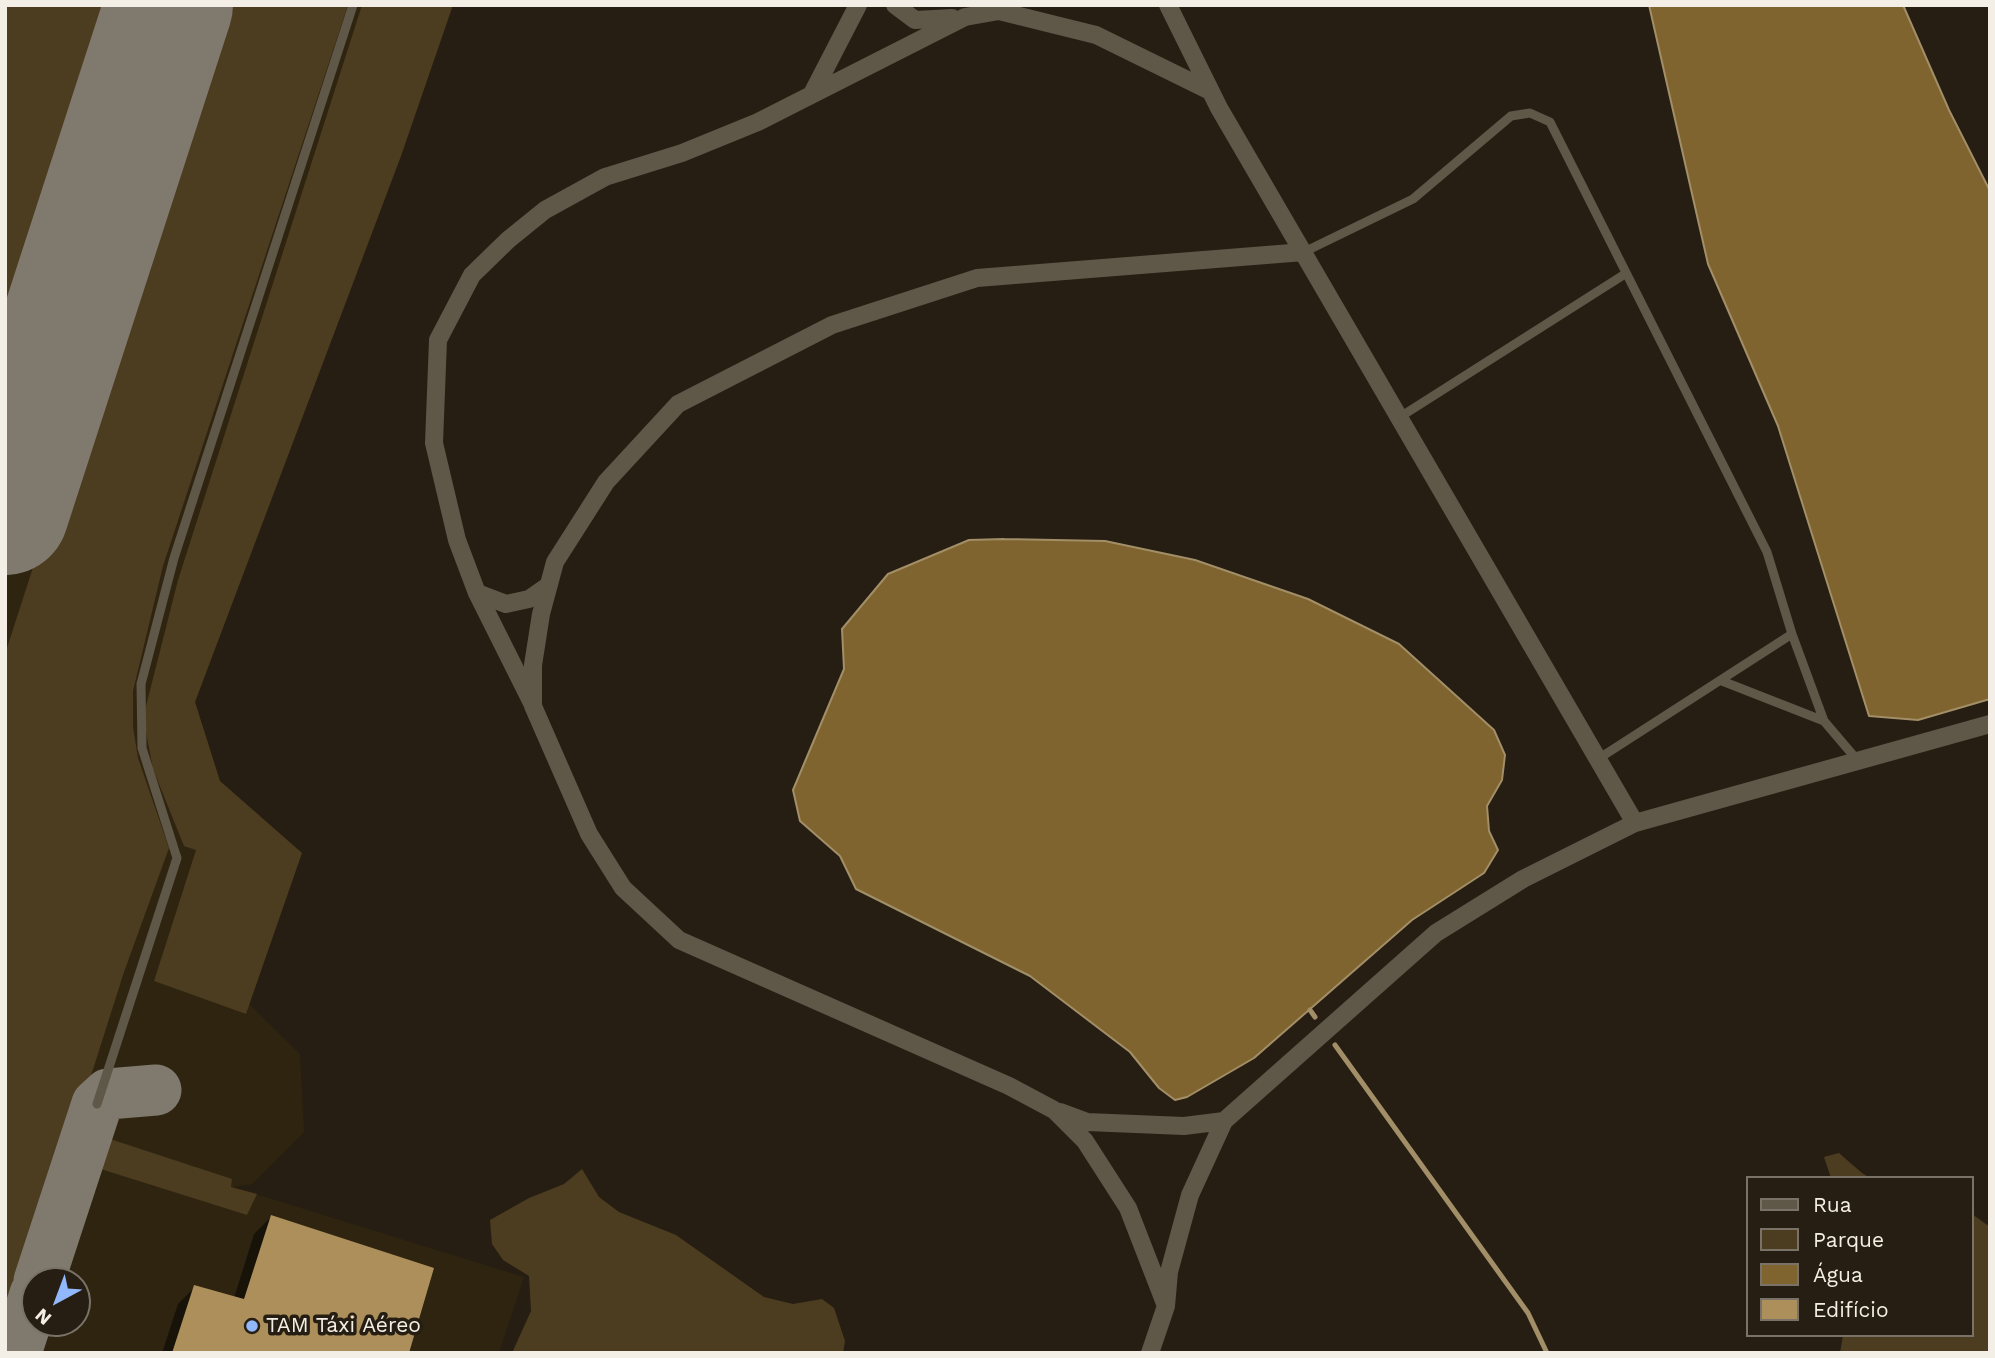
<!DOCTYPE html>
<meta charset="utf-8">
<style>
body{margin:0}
#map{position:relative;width:1995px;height:1358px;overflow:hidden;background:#261e12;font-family:"Work Sans",sans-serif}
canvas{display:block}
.frame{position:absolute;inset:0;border:7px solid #f4efe6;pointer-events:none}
.legend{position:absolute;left:1746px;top:1176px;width:228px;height:161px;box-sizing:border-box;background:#261e12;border:2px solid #787267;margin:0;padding:9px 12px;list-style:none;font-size:21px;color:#f4efe6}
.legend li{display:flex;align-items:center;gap:14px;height:35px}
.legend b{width:35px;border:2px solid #787267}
.north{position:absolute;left:21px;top:1267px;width:70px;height:70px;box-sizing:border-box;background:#261e12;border:2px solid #787267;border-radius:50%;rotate:221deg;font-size:19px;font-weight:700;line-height:28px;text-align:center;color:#f4efe6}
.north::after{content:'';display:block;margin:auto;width:24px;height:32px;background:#91b8fd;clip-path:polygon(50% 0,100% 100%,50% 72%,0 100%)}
</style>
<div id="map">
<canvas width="1995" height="1358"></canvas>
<div class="frame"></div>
<ul class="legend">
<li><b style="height:9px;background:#5f5748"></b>Rua</li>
<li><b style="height:19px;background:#4c3c20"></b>Parque</li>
<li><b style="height:19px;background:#7f6430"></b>Água</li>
<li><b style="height:19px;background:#ac8f5b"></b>Edifício</li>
</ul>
<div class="north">N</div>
</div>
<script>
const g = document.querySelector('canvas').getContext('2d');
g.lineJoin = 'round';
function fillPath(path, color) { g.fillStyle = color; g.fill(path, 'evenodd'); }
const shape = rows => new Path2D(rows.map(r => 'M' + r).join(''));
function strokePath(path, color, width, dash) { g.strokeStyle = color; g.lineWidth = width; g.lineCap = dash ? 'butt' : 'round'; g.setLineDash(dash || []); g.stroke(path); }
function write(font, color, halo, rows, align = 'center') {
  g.font = font + ' "Work Sans",sans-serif'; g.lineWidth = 7; g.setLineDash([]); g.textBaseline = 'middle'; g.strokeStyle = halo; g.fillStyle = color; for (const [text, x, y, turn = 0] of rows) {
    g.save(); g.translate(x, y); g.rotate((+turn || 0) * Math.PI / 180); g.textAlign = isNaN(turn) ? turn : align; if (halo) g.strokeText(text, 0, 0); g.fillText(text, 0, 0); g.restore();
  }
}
const built = shape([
 [5,5,453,5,401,156,195,702,220,781,302,853,249,1004,300,1054,304,1132,252,1184,233,1187,524,1277,499,1353,5,1353],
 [35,1281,77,1281,77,1323,35,1323]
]);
const green = shape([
 [5,5,121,5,5,364],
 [215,5,348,5,163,566,133,691,133,727,138,758,169,848,124,972,5,1346,5,654],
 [362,5,453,5,401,156,195,702,220,781,302,853,246,1014,154,981,196,850,184,846,153,769,145,727,146,706,178,580],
 [101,1136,232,1179,231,1187,257,1194,247,1215,91,1166],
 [1839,1153,1862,1173,1870,1178,1831,1178,1824,1157],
 [582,1169,599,1197,619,1212,676,1235,764,1297,793,1304,822,1299,834,1308,845,1341,843,1353,512,1353,531,1311,529,1276,503,1260,492,1244,490,1220,529,1198,564,1184],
 [1972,1214,1990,1227,1990,1353,1840,1353,1843,1335,1972,1335]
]);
const water = shape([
 [1649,5,1903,5,1949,110,1990,191,1990,699,1918,720,1869,716,1778,426,1708,264,1649,5],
 [1004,539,1105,541,1195,560,1308,599,1399,644,1494,730,1505,755,1502,780,1487,806,1489,831,1498,850,1484,873,1412,920,1254,1058,1187,1097,1175,1100,1159,1088,1130,1052,1030,976,856,889,840,856,800,821,793,790,844,669,842,629,888,574,969,540,1004,539]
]);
const shadow = shape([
 [271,1217,407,1353,162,1353,178,1304,195,1287,234,1298,254,1234]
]);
const stream = shape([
 [1310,1010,1315,1017],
 [1335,1045,1528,1313,1547,1353]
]);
const taxiway = shape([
 [39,1281,97,1104,108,1094,156,1090],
 [16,1353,35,1294]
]);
const runway = shape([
 [5,511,169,5]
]);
const building = shape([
 [271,1215,434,1268,409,1353,172,1353,194,1285,244,1299]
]);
const service = shape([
 [1304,252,1413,199,1511,116,1530,113,1550,122,1767,552,1792,634,1824,721,1858,761],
 [1400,417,1625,274],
 [1722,681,1824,721],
 [1598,759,1792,634],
 [97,1104,177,858,142,748,141,684,174,558,353,5]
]);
const minor = shape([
 [895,5,915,20,952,18],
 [1168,5,1219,108,1635,823],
 [812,94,858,5],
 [477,593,506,604,529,599,549,585],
 [532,703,477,593,457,540,434,443,438,340,472,275,508,240,545,210,605,177,682,153,758,122,965,17,999,11,1096,35,1210,91],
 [1060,1112,1087,1122,1184,1126,1224,1121],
 [1166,1306,1128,1208,1085,1141,1054,1110,1009,1086,679,940,623,888,589,834,533,706,533,665,541,614,555,562,606,482,678,404,832,325,977,278,1304,252],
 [1150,1353,1166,1306,1169,1272,1190,1195,1224,1121,1436,933,1523,879,1635,823,1990,724]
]);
const markers = [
 [252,1326,7,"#91b8fd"]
];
const poiNames = [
 ["TAM Táxi Aéreo",266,1326]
];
fillPath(built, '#2e2410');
fillPath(green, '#4c3c20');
fillPath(water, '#7f6430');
strokePath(water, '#a28e67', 2);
fillPath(shadow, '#0007');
strokePath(stream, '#a28e67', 5);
strokePath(taxiway, '#80796e', 51);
strokePath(runway, '#80796e', 128);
fillPath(building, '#ac8f5b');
strokePath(service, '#5f5748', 9);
strokePath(minor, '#5f5748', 18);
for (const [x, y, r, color] of markers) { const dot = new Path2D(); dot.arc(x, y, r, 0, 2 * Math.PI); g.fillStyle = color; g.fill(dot); strokePath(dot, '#261e12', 2.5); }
write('21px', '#f4efe6', '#261e12', poiNames, 'left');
</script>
